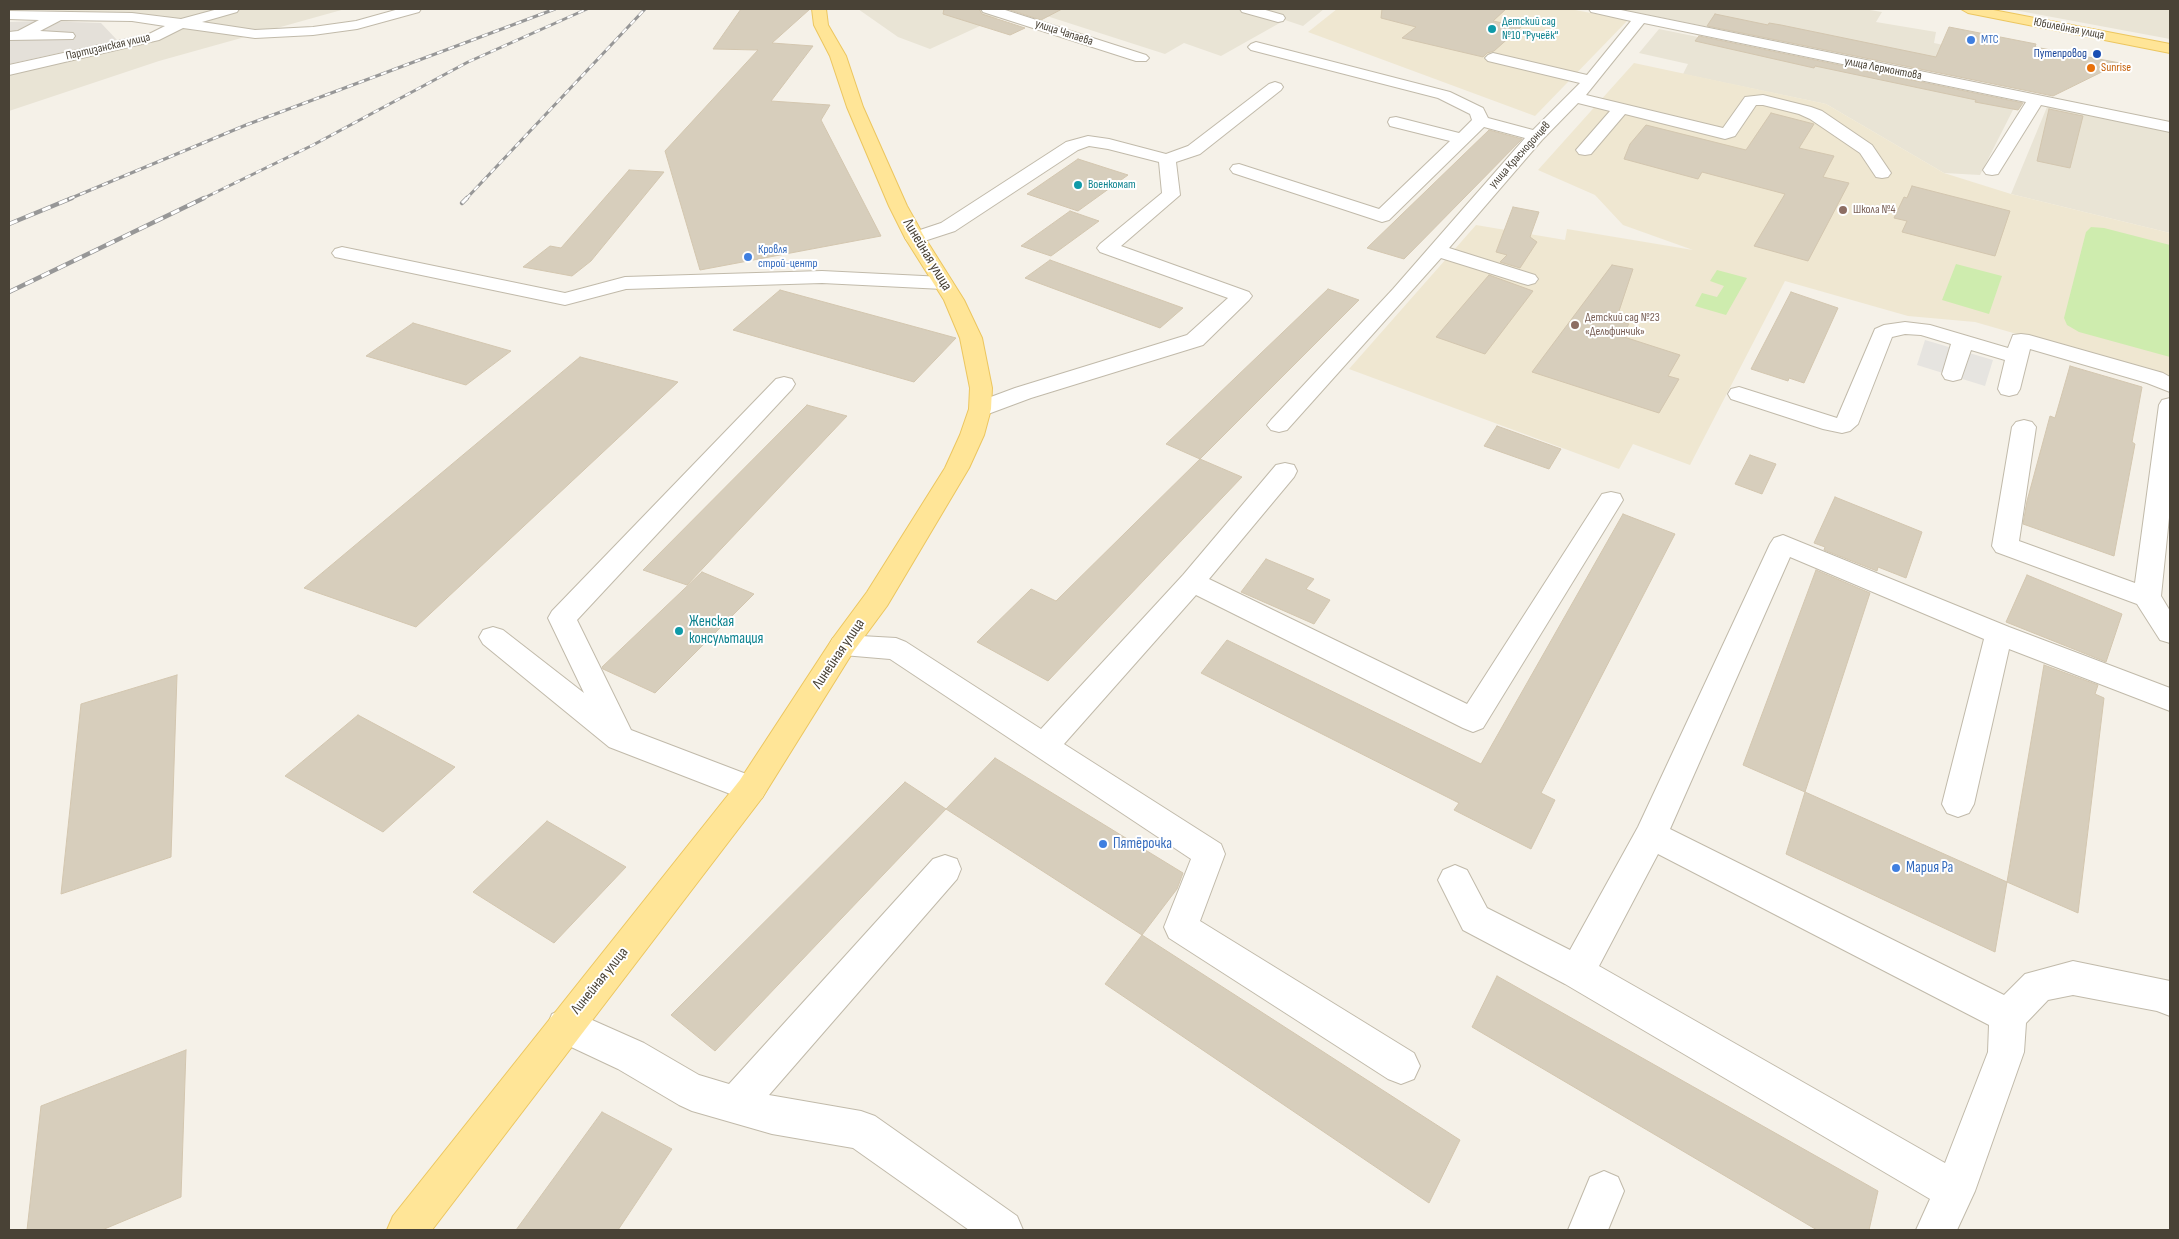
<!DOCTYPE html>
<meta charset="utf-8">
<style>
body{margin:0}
#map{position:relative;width:2179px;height:1239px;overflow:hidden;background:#f5f1e8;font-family:"Sofia Sans Condensed",sans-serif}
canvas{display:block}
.frame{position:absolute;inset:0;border:10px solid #494236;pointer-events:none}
</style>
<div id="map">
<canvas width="2179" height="1239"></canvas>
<div class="frame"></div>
</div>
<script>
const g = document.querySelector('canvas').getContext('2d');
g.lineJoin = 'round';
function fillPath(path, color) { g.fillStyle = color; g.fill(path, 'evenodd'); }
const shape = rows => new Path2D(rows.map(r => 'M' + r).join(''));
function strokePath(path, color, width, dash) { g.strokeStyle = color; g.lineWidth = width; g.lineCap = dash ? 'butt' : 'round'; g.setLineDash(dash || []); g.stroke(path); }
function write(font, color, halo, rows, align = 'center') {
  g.font = font + ' "Sofia Sans Condensed",sans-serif'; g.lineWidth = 4; g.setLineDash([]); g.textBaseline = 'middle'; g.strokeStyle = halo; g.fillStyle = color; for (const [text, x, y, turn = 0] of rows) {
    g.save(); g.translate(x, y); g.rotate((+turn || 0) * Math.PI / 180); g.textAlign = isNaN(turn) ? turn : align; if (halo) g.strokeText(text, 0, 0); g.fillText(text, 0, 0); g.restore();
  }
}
const residential = shape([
 [9,9,345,9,159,61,9,111,9,75,161,39,166,16],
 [858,9,990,9,1006,14,930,49,898,37],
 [1025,9,1324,9,1303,26,1285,20,1221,56,1184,43,1165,54],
 [1618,9,1864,9,1882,12,1876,22,1936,32,1934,43,1995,56,1984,82],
 [2009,9,2170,9,2170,39],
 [1659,29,1772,52,2017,102,1980,175,1944,173,1826,104,1683,74,1688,64,1639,53],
 [2047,107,2170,132,2170,233,2011,194]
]);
const industrial = shape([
 [39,21,101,23,117,40,9,64,9,22]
]);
const education = shape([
 [1337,9,1570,9,1628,20,1535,116,1308,32],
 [1634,63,1826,104,1944,173,2011,194,2170,233,2170,378,1975,322,1908,316,1785,281,1690,465,1633,444,1619,469,1349,369,1476,225,1565,240,1567,229,1693,250,1623,225,1595,195,1538,170]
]);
const green = shape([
 [2091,227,2104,228,2170,245,2170,357,2079,332,2067,325,2064,318,2086,232],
 [1956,264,2002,276,1989,314,1942,300],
 [1717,270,1747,278,1726,315,1695,306,1702,293,1717,297,1724,286,1710,281]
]);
const parking = shape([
 [1925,340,1993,360,1985,386,1917,365]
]);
const building = shape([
 [741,9,810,9,772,43,813,46,771,101,830,105,821,120,881,236,700,270,665,151,758,50,713,49,741,9],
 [944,9,979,9,982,14,1025,28,1010,35,943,14,944,9],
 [1007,9,1062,9,1041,20,1007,9],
 [1382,9,1506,9,1493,21,1521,27,1494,51,1487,53,1483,57,1402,38,1416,27,1381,18,1382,9],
 [1715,14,1768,25,1769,23,1781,25,1936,57,1949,27,2036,44,2035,47,2120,63,2053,96,1707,26,1715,14],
 [1699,36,2023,103,2018,110,1975,102,1976,100,1815,66,1814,68,1695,41,1699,36],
 [2049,109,2083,116,2070,168,2037,161,2049,109],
 [1771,113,1814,124,1799,148,1834,156,1823,177,1849,183,1808,261,1754,246,1785,194,1702,172,1698,179,1624,159,1630,144,1646,125,1746,150,1771,113],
 [1489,130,1522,139,1404,259,1367,248,1489,130],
 [1078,159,1128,175,1078,211,1027,194,1078,159],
 [629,170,664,172,591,261,572,276,523,267,550,246,561,248,629,170],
 [1912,186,2010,211,1995,256,1902,232,1907,221,1894,218,1904,197,1907,198,1912,186],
 [1513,207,1539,212,1530,237,1537,242,1520,268,1500,262,1507,255,1496,252,1513,207],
 [1070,211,1099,221,1051,256,1021,246,1070,211],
 [1050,260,1183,308,1160,328,1025,278,1050,260],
 [1612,265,1633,269,1616,320,1629,324,1621,336,1680,355,1668,376,1679,379,1659,413,1532,372,1612,265],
 [1489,275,1533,291,1485,354,1436,337,1489,275],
 [1328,289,1359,300,1200,459,1166,444,1328,289],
 [780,290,956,338,914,382,733,330,780,290],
 [1791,292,1838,308,1804,383,1789,378,1788,381,1751,369,1791,292],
 [413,323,511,351,466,385,366,356,413,323],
 [580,357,678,382,416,627,304,588,580,357],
 [2070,366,2142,387,2132,442,2135,444,2114,556,2023,524,2027,501,2050,416,2055,418,2070,366],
 [807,405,847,416,687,585,643,570,807,405],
 [1497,426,1561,449,1549,469,1484,446,1497,426],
 [1750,455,1776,464,1762,494,1735,484,1750,455],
 [1200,459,1242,477,1048,681,977,642,1031,589,1056,601,1200,459],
 [1835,497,1922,532,1906,578,1878,567,1877,571,1824,550,1825,547,1814,543,1835,497],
 [1623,514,1675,534,1541,793,1555,800,1531,849,1454,810,1459,803,1201,673,1227,640,1481,764,1623,514],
 [1266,559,1314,579,1306,589,1330,600,1314,624,1241,592,1266,559],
 [1816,570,1870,593,1805,792,1743,765,1816,570],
 [702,572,754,594,655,693,603,669,602,667,702,572],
 [2027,575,2122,614,2106,662,2006,622,2027,575],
 [2044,665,2098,685,2095,694,2104,698,2078,913,2007,882,2044,665],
 [177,675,171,857,61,894,81,704,177,675],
 [358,715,455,767,383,832,285,776,358,715],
 [995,758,1183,873,1177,889,1142,935,946,809,995,758],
 [905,782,946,809,715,1051,671,1015,905,782],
 [1805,792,2007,882,1995,952,1786,854,1805,792],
 [547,821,626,867,554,943,473,892,547,821],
 [1142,935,1460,1140,1429,1203,1105,984,1142,935],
 [1497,976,1878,1191,1869,1230,1817,1230,1472,1027,1497,976],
 [186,1050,181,1197,102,1230,27,1230,41,1106,186,1050],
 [602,1112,672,1149,618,1230,516,1230,602,1112]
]);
const minor = shape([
 [218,9,239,9,237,12,202,22,255,30,313,27,356,21,399,9,421,9,419,12,357,29,313,35,255,38,183,28,159,40,9,75,9,65,149,34,165,26,132,21,61,20,40,31,73,33,75,36,73,39,9,40,9,32,18,31,39,20,9,19,9,11,132,13,181,19,218,9],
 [981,9,1002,9,1146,55,1149,58,1146,61,1136,61,983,12,981,9],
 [1240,9,1262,9,1283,15,1285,18,1283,21,1278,22,1242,12,1240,9],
 [1589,9,1616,9,2170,122,2170,132,2041,105,1998,174,1992,175,1986,174,1983,170,2026,102,1644,23,1586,95,1723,128,1745,97,1763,95,1811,107,1822,111,1872,145,1891,173,1888,177,1882,178,1876,177,1860,153,1810,119,1799,114,1763,105,1756,105,1735,136,1725,139,1625,114,1591,154,1585,155,1579,154,1576,150,1610,111,1578,103,1542,140,1449,248,1535,275,1538,279,1535,283,1528,285,1521,283,1441,258,1287,430,1279,432,1271,430,1267,425,1271,420,1393,289,1525,138,1484,127,1389,220,1382,222,1233,173,1230,169,1233,165,1239,164,1379,209,1450,141,1390,126,1388,122,1390,118,1396,117,1459,133,1472,120,1470,114,1438,98,1251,50,1248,47,1251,44,1256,42,1450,92,1483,108,1488,118,1533,130,1580,83,1488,61,1485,58,1488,55,1493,53,1587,75,1631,21,1591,12,1589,9],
 [1275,82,1281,84,1283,87,1281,90,1200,154,1176,162,1180,195,1121,246,1249,292,1252,296,1249,300,1203,345,1031,398,988,414,980,416,972,414,969,409,972,404,1015,388,1187,335,1228,298,1100,252,1097,248,1100,244,1162,193,1159,162,1108,149,1089,146,1078,150,955,231,915,244,908,242,905,238,908,234,941,223,1066,142,1088,136,1109,139,1166,154,1188,146,1269,84,1275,82],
 [342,247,565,293,625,277,822,271,943,277,950,279,953,283,950,287,943,289,822,283,626,289,565,305,335,257,332,253,335,249,342,247],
 [1905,322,1930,325,2008,348,2013,335,2021,334,2029,335,2163,373,2170,377,2170,392,2147,383,2030,349,2020,389,2017,394,2009,396,2001,394,1998,389,2005,360,1971,350,1961,379,1953,381,1945,379,1942,374,1951,344,1921,335,1905,334,1892,337,1858,424,1850,431,1842,433,1823,429,1731,399,1728,394,1731,389,1739,387,1837,418,1875,329,1884,325,1905,322],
 [784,377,792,379,795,384,792,389,577,620,631,730,762,780,767,789,762,798,751,802,609,747,483,644,479,637,483,630,493,627,503,630,584,693,548,618,552,611,776,379,784,377],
 [2170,398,2170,508,2161,596,2170,611,2170,643,2160,640,2137,604,1996,552,1992,546,2012,427,2016,422,2024,420,2032,422,2036,427,2019,541,2135,583,2159,405,2162,400,2170,398],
 [1285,463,1294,465,1297,471,1294,477,1209,579,1467,704,1602,494,1611,492,1620,494,1623,500,1483,728,1473,732,1463,728,1196,595,1064,744,1221,844,1225,854,1200,921,1414,1053,1420,1066,1414,1079,1401,1084,1388,1079,1169,938,1164,927,1191,859,890,659,843,655,833,652,829,645,833,638,843,635,896,638,906,642,1041,729,1183,575,1276,465,1285,463],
 [1783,535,2009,627,2170,688,2170,711,2009,649,1974,804,1969,813,1958,817,1947,813,1942,804,1984,639,1790,557,1670,829,2004,995,2025,974,2073,961,2170,981,2170,1016,2157,1011,2073,995,2048,1000,2026,1023,2024,1052,1975,1191,1957,1230,1916,1230,1930,1199,1565,984,1463,930,1438,880,1443,870,1455,865,1467,870,1487,908,1570,950,1638,827,1770,544,1774,538,1783,535],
 [1658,854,1989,1025,1988,1052,1945,1163,1599,966,1658,854],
 [945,855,957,859,961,869,957,879,769,1095,861,1111,875,1116,1017,1216,1023,1230,969,1230,853,1148,772,1134,692,1111,679,1105,618,1069,552,1038,547,1026,552,1014,565,1008,644,1043,699,1075,729,1084,933,859,945,855],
 [1604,1171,1618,1177,1624,1191,1608,1230,1568,1230,1590,1177,1604,1171]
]);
const major = shape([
 [812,9,826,9,828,25,846,56,863,107,907,206,925,238,964,300,982,338,992,388,991,409,984,435,969,468,887,606,853,652,762,798,432,1230,387,1230,393,1216,740,780,833,638,867,592,945,468,960,435,969,409,970,388,960,338,944,300,905,238,889,206,847,107,830,56,814,25,812,9],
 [1961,9,1988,9,2170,44,2170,53,1968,13,1961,9]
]);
const railFar1 = shape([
 [69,199,246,125,555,9],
 [202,199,313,145,468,62,587,9],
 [466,199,645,9]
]);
const rail = shape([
 [462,203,467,198],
 [9,224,72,198],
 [9,292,204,198]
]);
const markers = [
 [1492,29,5,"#0f9aa8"],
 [1971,40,5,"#3f7fe0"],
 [2097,54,5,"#1a4fb4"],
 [2091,68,5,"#e8710a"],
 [1078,185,5,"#0f9aa8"],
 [1843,210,5,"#8d6e63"],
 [748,257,5,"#3f7fe0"],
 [1575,325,5,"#8d6e63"],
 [679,631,5,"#0f9aa8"],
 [1103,844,5,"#3f7fe0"],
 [1896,868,5,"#3f7fe0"]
];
const farCulturenames = [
 ["Детский сад",1502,22],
 ["№10 \"Ручеёк\"",1502,36],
 ["Военкомат",1088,185]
];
const farStreetnames = [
 ["Юбилейная улица",2069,29,11],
 ["улица Чапаева",1064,33,18],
 ["Партизанская улица",108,47,-13],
 ["улица Лермонтова",1883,69,11],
 ["улица Краснодонцев",1520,155,-48]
];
const farShopnames = [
 ["МТС",1981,40],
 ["Кровля",758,250],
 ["строй-центр",758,264]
];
const farTransitnames = [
 ["Путепровод",2087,54]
];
const farFoodnames = [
 ["Sunrise",2101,68]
];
const farEducationnames = [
 ["Школа №4",1853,210],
 ["Детский сад №23",1585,318],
 ["«Дельфинчик»",1585,332]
];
const streetNames = [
 ["Линейная улица",927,255,59],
 ["Линейная улица",839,654,-56],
 ["Линейная улица",600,981,-51]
];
const cultureNames = [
 ["Женская",689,622],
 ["консультация",689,639]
];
const shopNames = [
 ["Пятёрочка",1113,844],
 ["Мария Ра",1906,868]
];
fillPath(residential, '#e9e4d5');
fillPath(industrial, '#e4e0d9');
fillPath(education, '#efe7d1');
fillPath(green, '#ceecae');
fillPath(parking, '#e6e4e0');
fillPath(building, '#d7cebc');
strokePath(building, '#d3c6af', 1);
strokePath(minor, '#c1baaa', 2);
strokePath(major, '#ecc65f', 2);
fillPath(minor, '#fff');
fillPath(major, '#ffe597');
strokePath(railFar1, '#979797', 3);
strokePath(rail, '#979797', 4.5);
strokePath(railFar1, '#fff', 2, [6]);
strokePath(rail, '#fff', 3, [9]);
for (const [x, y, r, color] of markers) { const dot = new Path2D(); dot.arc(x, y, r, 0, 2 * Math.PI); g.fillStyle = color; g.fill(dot); strokePath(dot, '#fff', 2); }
write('12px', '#0d838f', '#fff', farCulturenames, 'left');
write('12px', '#494236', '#fff', farStreetnames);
write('12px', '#366cbe', '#fff', farShopnames, 'left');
write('12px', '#164399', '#fff', farTransitnames, 'right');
write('12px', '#c56008', '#fff', farFoodnames, 'left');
write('12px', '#785e54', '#fff', farEducationnames, 'left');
write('15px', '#494236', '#fff', streetNames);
write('15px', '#0d838f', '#fff', cultureNames, 'left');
write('15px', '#366cbe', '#fff', shopNames, 'left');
</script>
